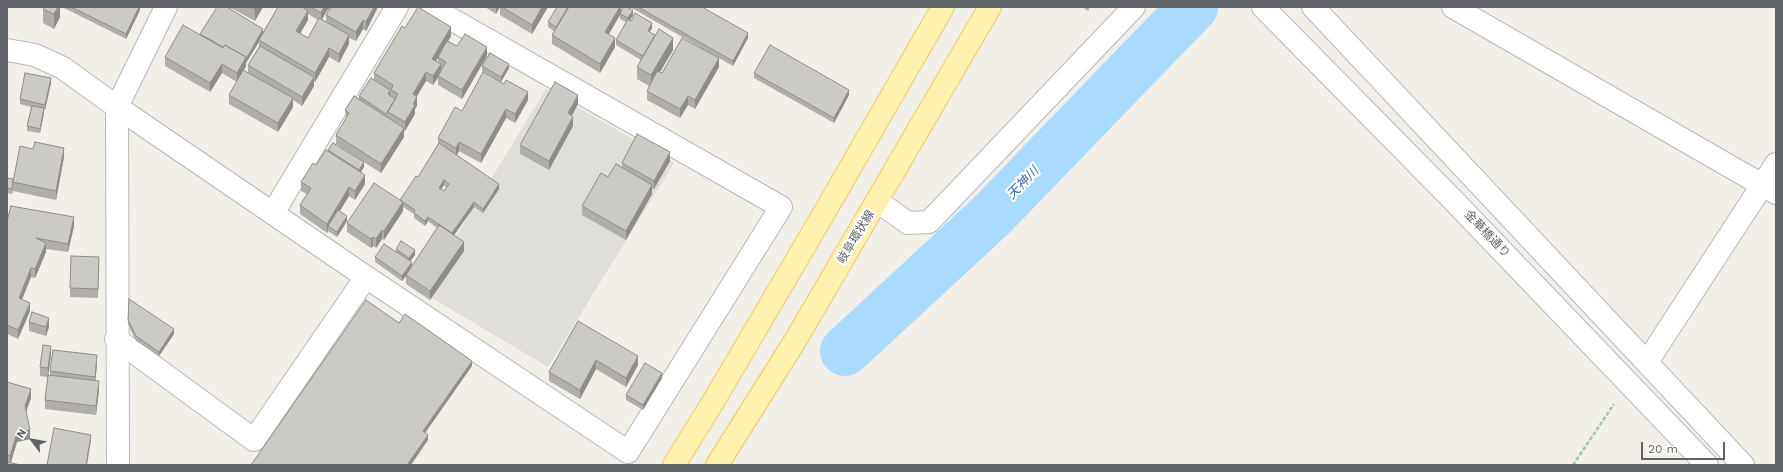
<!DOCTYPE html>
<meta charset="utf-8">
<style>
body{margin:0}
#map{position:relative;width:1783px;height:472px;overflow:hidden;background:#f1efe8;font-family:"Work Sans",sans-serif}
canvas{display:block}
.frame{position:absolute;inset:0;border:8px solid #5f6368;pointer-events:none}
.north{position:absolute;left:12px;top:420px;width:40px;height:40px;-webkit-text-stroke:3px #fff;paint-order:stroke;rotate:302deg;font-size:11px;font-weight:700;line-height:16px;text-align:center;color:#5f6368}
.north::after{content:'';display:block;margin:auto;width:14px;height:18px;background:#5f6368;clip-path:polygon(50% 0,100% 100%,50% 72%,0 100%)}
.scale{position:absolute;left:1641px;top:442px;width:84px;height:18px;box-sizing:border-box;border:2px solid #5f6368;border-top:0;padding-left:5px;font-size:12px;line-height:14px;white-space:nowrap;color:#5f6368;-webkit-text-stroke:3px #fff;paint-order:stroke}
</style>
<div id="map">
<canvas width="1783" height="472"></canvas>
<div class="frame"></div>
<div class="north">N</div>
<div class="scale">20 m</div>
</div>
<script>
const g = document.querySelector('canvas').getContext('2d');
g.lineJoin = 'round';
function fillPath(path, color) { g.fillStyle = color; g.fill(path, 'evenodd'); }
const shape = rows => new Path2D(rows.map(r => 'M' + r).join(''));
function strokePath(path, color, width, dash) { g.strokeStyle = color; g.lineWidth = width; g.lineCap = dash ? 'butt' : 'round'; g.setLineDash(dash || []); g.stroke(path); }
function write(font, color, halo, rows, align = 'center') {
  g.font = font + ' "Work Sans","Noto Sans JP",sans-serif'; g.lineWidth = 4; g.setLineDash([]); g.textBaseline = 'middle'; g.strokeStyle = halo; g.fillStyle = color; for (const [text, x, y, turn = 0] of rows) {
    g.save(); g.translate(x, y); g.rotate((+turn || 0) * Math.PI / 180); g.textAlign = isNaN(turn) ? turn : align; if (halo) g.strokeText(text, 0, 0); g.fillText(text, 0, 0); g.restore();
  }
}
const industrial = shape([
 [546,89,674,163,548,367,422,292]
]);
const river = shape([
 [845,351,992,215,1193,7]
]);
const path = shape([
 [1573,465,1614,404]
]);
const street = shape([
 [1453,7,1776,193],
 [7,50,35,55,63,68,117,107,366,277,628,452,781,207,430,7],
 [877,201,908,223,929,222,1134,7],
 [273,213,397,7],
 [116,339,254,440,366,277],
 [1647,362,1776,164],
 [118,465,117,107,166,7]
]);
const secondary = shape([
 [1263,7,1454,201,1707,465],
 [1313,7,1743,465]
]);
const primary = shape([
 [674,465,716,397,820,220,943,7],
 [717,465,795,341,990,7]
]);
const wall = shape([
 [60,7,60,17,54,29,43,23,43,9],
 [62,7,140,7,140,10,126,39],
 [229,7,263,7,255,21],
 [278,7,378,7,366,31,363,29,356,41,349,38,349,44,339,63,329,57,315,82,314,81,314,86,302,106,293,100,293,107,278,132,229,104,229,95,237,82,222,73,210,92,165,66,165,57,200,35,200,34,263,32],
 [328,9,329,10,326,15,326,22,322,19],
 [308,14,318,20,308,38,300,34,308,20],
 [259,42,259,47,248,65,248,73,244,70,246,66,246,63],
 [485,7,500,7,496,14],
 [500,7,548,7,532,34,500,15],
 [621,7,621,12,633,15,630,20,652,28,650,32,673,50,660,72,662,73,719,67,695,109,688,105,680,118,647,100,647,91,649,86,637,79,637,67,641,60,616,45,616,40,626,22,620,19,620,15,608,34,615,47,600,73,552,44,552,35,554,31,548,27,548,22],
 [630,7,702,7,748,38,733,66],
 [1082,7,1090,7,1088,11],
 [405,28,451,36,448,41,457,46,487,56,462,99,438,85,438,77,433,85,426,81,416,96,417,106,415,109,415,114,405,131,404,131,404,137,381,173,336,144,336,135,346,119,345,110,359,99,359,96,374,79,374,73],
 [439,56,438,57,438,63,436,61],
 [482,66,509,68,501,82,482,71],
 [754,73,849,95,834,123,754,78],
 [51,83,45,110,44,110,44,113,40,133,27,131,27,126,31,107,20,104,20,99],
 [528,100,515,123,506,118,481,163,459,151,457,155,499,189,483,213,474,207,454,235,464,251,430,300,406,284,406,276,402,281,375,262,375,257,396,252,396,249,415,255,410,261,412,266,437,228,428,221,425,226,414,218,414,214,403,207,403,211,384,240,382,239,376,248,373,246,371,248,347,232,347,223,400,200,418,177,438,144,438,138,462,111],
 [444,185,446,187,444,191,441,189],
 [578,104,572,116,573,126,549,170,520,154,520,145],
 [328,150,364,167,361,172,365,184,355,200,349,196,340,211,347,221,337,237,328,231,328,230,327,233,300,214,300,205,307,194,301,191,301,182,316,165,328,152],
 [64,157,56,200,13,191,12,194,7,193,7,178,13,179],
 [670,161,654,189,652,189,652,194,626,240,582,215,582,206,608,177,622,167,622,163],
 [7,221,74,226,68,252,46,249,46,252,35,278,31,277,22,299,30,311,18,339,7,334],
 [99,257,98,298,70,297,70,288],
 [129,299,174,334,159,356,136,341,128,324],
 [578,321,638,365,626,387,596,369,580,399,549,381,549,372],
 [29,322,49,327,46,336,29,331],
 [51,355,48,377,40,376,40,367],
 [97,364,95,381,99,390,96,415,45,409,45,400,50,375,50,371],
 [662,378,643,410,626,400,626,395],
 [7,382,31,398,26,411,30,439,17,442,11,463,7,465]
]);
const shadedWall = shape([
 [58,7,60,7,60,17,54,29,54,14],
 [139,7,140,7,140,10,126,39,126,34],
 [256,7,263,7,255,21,255,9],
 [324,7,328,7,328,9,321,21,321,13],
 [374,7,378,7,366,31,366,22],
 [496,7,500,7,496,14],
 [542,7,548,7,532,34,532,25],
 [568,7,570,7,556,32,556,27],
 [620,7,621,7,621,14,620,14,620,15,605,41,605,32],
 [633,10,633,15,628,23,628,18],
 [308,11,308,20,296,40,296,31],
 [363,20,363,29,356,41,356,32],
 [652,23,652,28,648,35,648,31],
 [451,27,451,36,432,68,432,59],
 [263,29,263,34,259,40,259,42,246,63,246,66,237,82,237,73,246,57],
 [748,33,748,38,733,66,733,61],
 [349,35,349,44,339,63,339,54],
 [615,38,615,47,600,73,600,64],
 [673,38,673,50,651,87,651,75],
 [487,47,487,56,462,99,462,90],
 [329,48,329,57,315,82,315,73],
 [719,58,719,67,695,109,695,100],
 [222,64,222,73,210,92,210,83],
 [441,64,441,73,433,85,433,76],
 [509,64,509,68,501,82,501,77],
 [426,72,426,81,413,103,413,94],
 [314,77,314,86,302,106,302,97],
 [51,78,51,83,45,110,45,105],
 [390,90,390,95,388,99,388,94],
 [849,90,849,95,834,123,834,118],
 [528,92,528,100,515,123,515,114],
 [578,95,578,104,568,122,568,113],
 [688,96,688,105,680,118,680,109],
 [417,97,417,106,415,109,415,114,405,131,405,122,413,104],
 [293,98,293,107,278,132,278,123],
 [44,108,44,113,40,133,40,129],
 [506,109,506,118,481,163,481,154],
 [573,117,573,126,549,170,549,161],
 [404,128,404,137,381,173,381,164],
 [459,142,459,151,456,157,456,148],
 [64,148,64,157,56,200,56,191],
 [670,152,670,161,654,189,654,181],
 [364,162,364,167,359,175,359,170],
 [365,175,365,184,355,200,355,191],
 [444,180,444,185,439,193,439,188],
 [499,184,499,189,483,213,483,209],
 [652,185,652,194,626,240,626,231],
 [349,187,349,196,330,227,328,226,328,230,327,233,327,224],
 [8,202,8,211,7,214,7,205],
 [403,202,403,211,384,240,384,231],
 [474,202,474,207,452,238,452,233],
 [347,216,347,221,337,237,337,232],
 [74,217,74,226,68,252,68,244],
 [428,217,428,221,425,226,425,221],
 [382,230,382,239,376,248,376,239],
 [373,237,373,246,371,248,371,239],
 [464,242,464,251,430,300,430,291],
 [46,243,46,252,35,278,35,269],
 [415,250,415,255,409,263,409,258],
 [412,262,412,267,406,275,406,276,402,281,402,276],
 [31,268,31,277,19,307,19,298],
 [30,303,30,311,18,339,18,330],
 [49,318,49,327,46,336,46,327],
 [174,329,174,334,159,356,159,352],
 [51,346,51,355,48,377,48,368],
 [97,355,97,364,95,385,95,377],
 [638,356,638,365,626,387,626,378],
 [596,360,596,369,580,399,580,390],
 [472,361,472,366,423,436,423,431],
 [662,373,662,378,643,410,643,405],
 [99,381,99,390,96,415,96,406],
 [31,389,31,398,25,415,25,406],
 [30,430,30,439,17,442,10,465,10,456,17,433],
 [91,435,91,440,87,465,86,465],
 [428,435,428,440,411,465,407,465]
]);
const building = shape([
 [44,7,58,7,54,14,43,9,44,7],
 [71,7,139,7,126,34,71,7],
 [217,7,227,7,263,29,246,59,246,57,225,45,223,47,200,34,217,7],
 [250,7,256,7,255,9,250,7],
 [278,7,302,7,308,11,296,31,308,38,319,18,349,35,339,54,329,48,315,73,259,40,278,7],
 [311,7,324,7,321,13,311,7],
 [331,7,374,7,366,22,363,20,356,32,326,15,331,7],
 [418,7,451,27,432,59,441,64,433,76,426,72,413,94,417,97,413,104,415,105,405,122,388,112,398,94,391,90,393,85,374,73,402,26,405,28,418,7],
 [502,7,542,7,532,25,502,7],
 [557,7,568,7,556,27,548,22,557,7],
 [569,7,620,7,605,32,615,38,600,64,552,35,569,7],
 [623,7,626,7,633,10,628,18,620,14,623,7],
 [638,7,702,7,748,33,733,61,638,7],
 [635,13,652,23,648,31,655,35,643,56,616,40,628,19,631,21,635,13],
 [183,25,223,48,225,45,246,57,237,73,222,64,210,83,165,57,183,25],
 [659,29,673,38,651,75,637,67,659,29],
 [465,34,487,47,462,90,438,76,446,62,438,57,447,41,457,46,465,34],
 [682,38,719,58,695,100,688,96,680,109,647,91,657,71,662,73,682,38],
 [770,45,849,90,834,118,754,73,770,45],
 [260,46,314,77,302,97,248,65,260,46],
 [490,53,509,64,501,77,482,66,490,53],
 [243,70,293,98,278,123,229,95,243,70],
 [483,72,504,84,506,80,528,92,515,114,506,109,481,154,459,142,456,148,438,138,455,107,462,111,483,72],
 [25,73,51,78,45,105,20,99,25,73],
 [371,78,390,90,388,94,395,99,386,114,359,96,371,78],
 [555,82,578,95,568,113,573,117,549,161,520,145,555,82],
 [354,96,404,128,381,164,336,135,349,113,345,110,354,96],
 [32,106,44,108,40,129,27,126,32,106],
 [637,134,670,152,654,181,622,163,637,134],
 [35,142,64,148,56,191,13,182,20,146,33,149,35,142],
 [333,143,364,162,359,170,328,150,333,143],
 [439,143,499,184,483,209,474,202,452,233,428,217,425,221,414,213,415,210,400,200,416,176,418,177,439,143],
 [444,180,449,184,444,191,439,188,444,180],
 [326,150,365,175,355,191,349,187,327,224,300,205,311,188,301,182,313,163,316,165,326,150],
 [616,164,652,185,626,231,582,206,601,173,608,177,616,164],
 [7,178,13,179,12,189,7,188,7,178],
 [374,183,403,202,384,231,382,230,376,239,373,237,371,239,347,223,374,183],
 [11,206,74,217,68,244,36,238,46,243,35,269,31,268,19,298,30,303,18,330,7,325,7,221,11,206],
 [338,210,347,216,337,232,328,226,338,210],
 [439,225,464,242,430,291,406,275,439,225],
 [401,241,415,250,409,258,396,249,401,241],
 [384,244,412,262,402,276,375,257,384,244],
 [71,256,99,257,98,289,70,288,71,256],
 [129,299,174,329,159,352,136,336,128,320,129,299],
 [366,300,399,323,405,314,472,361,423,431,428,435,407,465,251,465,366,300],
 [32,312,49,318,46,327,29,322,32,312],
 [578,321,638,356,626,378,596,360,580,390,549,372,578,321],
 [43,345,51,346,48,368,40,367,43,345],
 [53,350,97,355,95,377,50,371,53,350],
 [645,363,662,373,643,405,626,395,645,363],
 [48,375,99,381,96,406,45,400,48,375],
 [7,382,31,389,25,406,30,430,17,433,10,456,7,455,7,382],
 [54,428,91,435,86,465,47,465,54,428],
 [7,462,21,465,7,465,7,462]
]);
const streetNames = [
 ["金華橋通り",1487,234,46],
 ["岐阜環状線",856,237,-59]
];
const waterNames = [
 ["天神川",1023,183,-46]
];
fillPath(industrial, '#e0deda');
strokePath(river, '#aadaff', 50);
strokePath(street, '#b5b8bc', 24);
strokePath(secondary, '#b6babf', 24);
strokePath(primary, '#f2c960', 24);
strokePath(path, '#9cc7a9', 2.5, [4, 2]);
strokePath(street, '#fff', 22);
strokePath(secondary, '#fff', 22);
strokePath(primary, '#fff2af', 22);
fillPath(wall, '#afaea9');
fillPath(shadedWall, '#8f8d8a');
fillPath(building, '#cccac5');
strokePath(building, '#8f8d8a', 1);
write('12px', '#5f6368', '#fff', streetNames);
write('italic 13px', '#4174aa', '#fff', waterNames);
</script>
